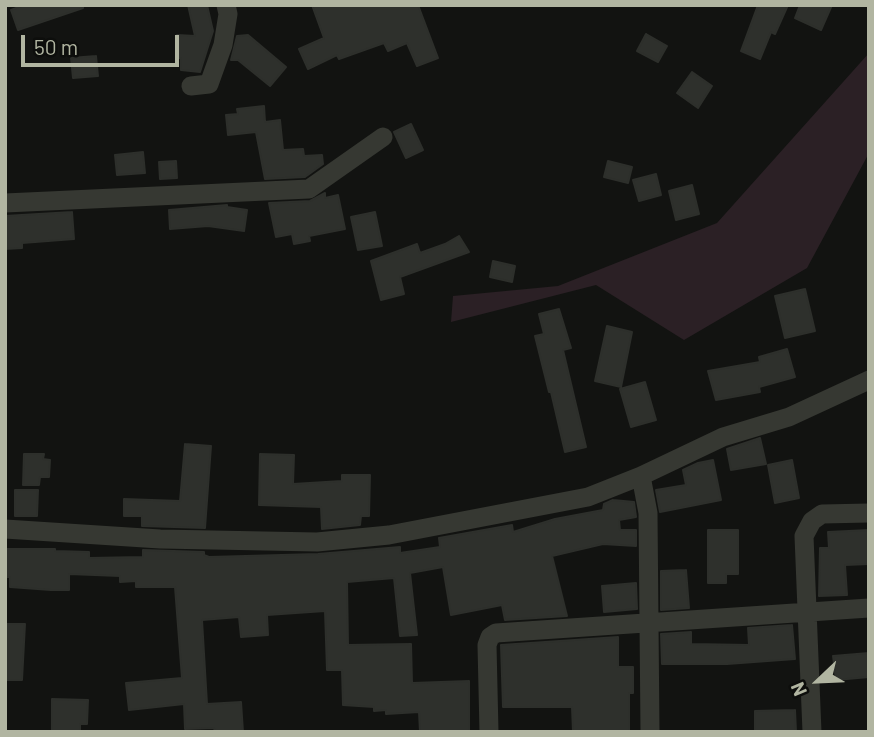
<!DOCTYPE html>
<style>
body{margin:0}
#map{position:relative;width:874px;height:737px;overflow:hidden;background:#121311;font-family:Barlow,sans-serif}
canvas{display:block}
.frame{position:absolute;inset:0;border:7px solid #b1b5a1;pointer-events:none}
.north{position:absolute;left:783px;top:646px;width:70px;height:70px;-webkit-text-stroke:5px #0d0e0c;paint-order:stroke;rotate:247deg;font-size:19px;font-weight:700;line-height:28px;text-align:center;color:#b1b5a1}
.north::after{content:'';display:block;margin:auto;width:24px;height:32px;background:#b1b5a1;clip-path:polygon(50% 0,100% 100%,50% 72%,0 100%)}
.scale{position:absolute;left:21px;top:35px;width:158px;height:32px;box-sizing:border-box;border:4px solid #b1b5a1;border-top:0;padding-left:9px;font-size:21px;line-height:24px;white-space:nowrap;color:#b1b5a1;-webkit-text-stroke:5px #0d0e0c;paint-order:stroke}
</style>
<div id="map">
<canvas width="874" height="737"></canvas>
<div class="frame"></div>
<div class="north">N</div>
<div class="scale">50 m</div>
</div>
<script>
const g = document.querySelector('canvas').getContext('2d');
g.lineJoin = 'round';
function fillPath(path, color) { g.fillStyle = color; g.fill(path, 'evenodd'); }
const shape = rows => new Path2D(rows.map(r => 'M' + r).join(''));
function strokePath(path, color, width, dash) { g.strokeStyle = color; g.lineWidth = width; g.lineCap = dash ? 'butt' : 'round'; g.setLineDash(dash || []); g.stroke(path); }
const green = shape([
 [869,53,869,153,807,268,684,340,596,285,451,322,453,296,558,286,717,223]
]);
const building = shape([
 [24,5,83,5,83,8,18,30,11,10,24,5],
 [188,5,207,5,213,31,200,72,181,70,181,58,177,58,177,35,195,36,188,5],
 [312,5,418,5,438,58,417,66,407,43,388,51,384,43,339,59,337,55,308,69,299,49,324,38,312,5],
 [758,5,788,5,775,34,771,32,760,59,741,51,758,5],
 [800,5,832,5,821,30,795,18,800,5],
 [646,34,667,46,658,62,637,51,646,34],
 [248,35,286,67,270,86,238,60,231,60,237,36,248,35],
 [96,56,98,76,73,78,71,58,96,56],
 [692,72,712,86,698,108,677,93,692,72],
 [264,106,265,122,280,120,283,150,303,149,304,156,322,155,323,164,305,177,265,179,256,132,228,135,226,115,238,114,237,109,264,106],
 [411,124,423,150,406,158,394,132,411,124],
 [143,152,145,173,117,175,115,155,143,152],
 [176,161,177,178,160,179,159,162,176,161],
 [608,161,632,167,628,183,604,177,608,161],
 [656,174,661,195,639,201,633,180,656,174],
 [692,185,699,214,676,220,669,191,692,185],
 [325,193,325,198,338,195,345,229,309,236,310,241,294,244,292,234,276,237,269,203,310,201,325,193],
 [227,205,227,207,247,210,244,231,208,226,170,229,169,210,227,205],
 [72,212,74,239,22,243,22,248,5,249,5,216,72,212],
 [375,212,382,246,358,250,351,217,375,212],
 [459,236,469,252,400,277,404,294,381,300,371,261,417,244,420,253,445,244,459,236],
 [493,261,515,266,512,282,490,277,493,261],
 [805,289,815,331,785,338,775,296,805,289],
 [559,309,571,348,563,350,586,447,565,452,551,392,549,392,535,336,544,334,539,314,559,309],
 [607,326,632,332,621,387,595,381,607,326],
 [787,349,795,377,759,387,760,392,716,400,708,371,760,362,759,357,787,349],
 [645,382,656,420,631,427,620,389,645,382],
 [760,438,766,464,731,470,727,449,760,438],
 [185,444,211,446,205,528,142,526,142,516,124,516,124,499,180,501,185,444],
 [24,454,44,454,43,459,50,460,49,477,40,477,39,485,23,485,24,454],
 [260,454,294,455,293,484,342,481,342,475,370,475,369,516,361,516,360,525,322,529,321,507,259,505,260,454],
 [713,460,721,500,660,512,656,490,686,485,683,470,698,463,713,460],
 [792,460,799,498,775,503,768,465,792,460],
 [15,490,38,490,37,516,15,516,15,490],
 [613,500,634,502,636,517,619,520,620,530,636,530,636,546,603,544,552,556,567,616,505,620,502,605,451,615,443,567,410,573,417,635,400,636,394,578,347,582,348,645,411,644,412,683,469,681,469,732,420,732,419,712,386,714,386,710,374,711,374,707,343,705,342,670,327,670,325,611,267,615,268,635,241,637,239,617,202,620,207,704,241,702,243,732,215,732,214,728,185,729,184,704,129,710,126,683,182,678,175,587,136,587,136,581,120,582,120,576,69,574,69,590,51,590,10,587,10,577,5,577,5,549,55,549,55,551,89,552,89,558,143,557,143,550,204,552,204,555,209,557,318,554,400,547,400,553,440,547,439,538,512,525,513,532,555,519,603,510,604,504,613,500],
 [708,530,738,530,738,574,726,574,726,583,708,583,708,530],
 [869,530,869,564,845,565,847,595,819,596,820,548,829,548,828,532,869,530],
 [686,570,689,608,661,610,661,571,686,570],
 [636,583,637,609,604,612,602,586,636,583],
 [5,624,25,624,22,680,5,680,5,624],
 [792,625,795,659,727,664,662,664,661,634,691,632,691,644,749,645,748,628,792,625],
 [618,637,618,667,633,667,633,693,629,693,629,732,573,732,572,707,503,707,501,645,618,637],
 [869,653,869,677,836,680,833,656,869,653],
 [52,699,88,700,87,724,80,724,80,732,52,732,52,699],
 [795,710,796,732,755,732,755,711,795,710]
]);
const street = shape([
 [191,86,209,84,223,45,228,14,226,5],
 [5,203,309,189,383,137],
 [641,476,648,513,650,732],
 [5,529,160,539,317,542,389,535,588,497,641,476,723,437,789,417,869,380],
 [489,732,487,645,490,637,496,633,869,608],
 [812,732,804,536,812,521,822,514,869,513]
]);
fillPath(green, '#2b2025');
fillPath(building, '#2e302c');
strokePath(building, '#2d2f2b', 2);
strokePath(street, '#363832', 19);
</script>
